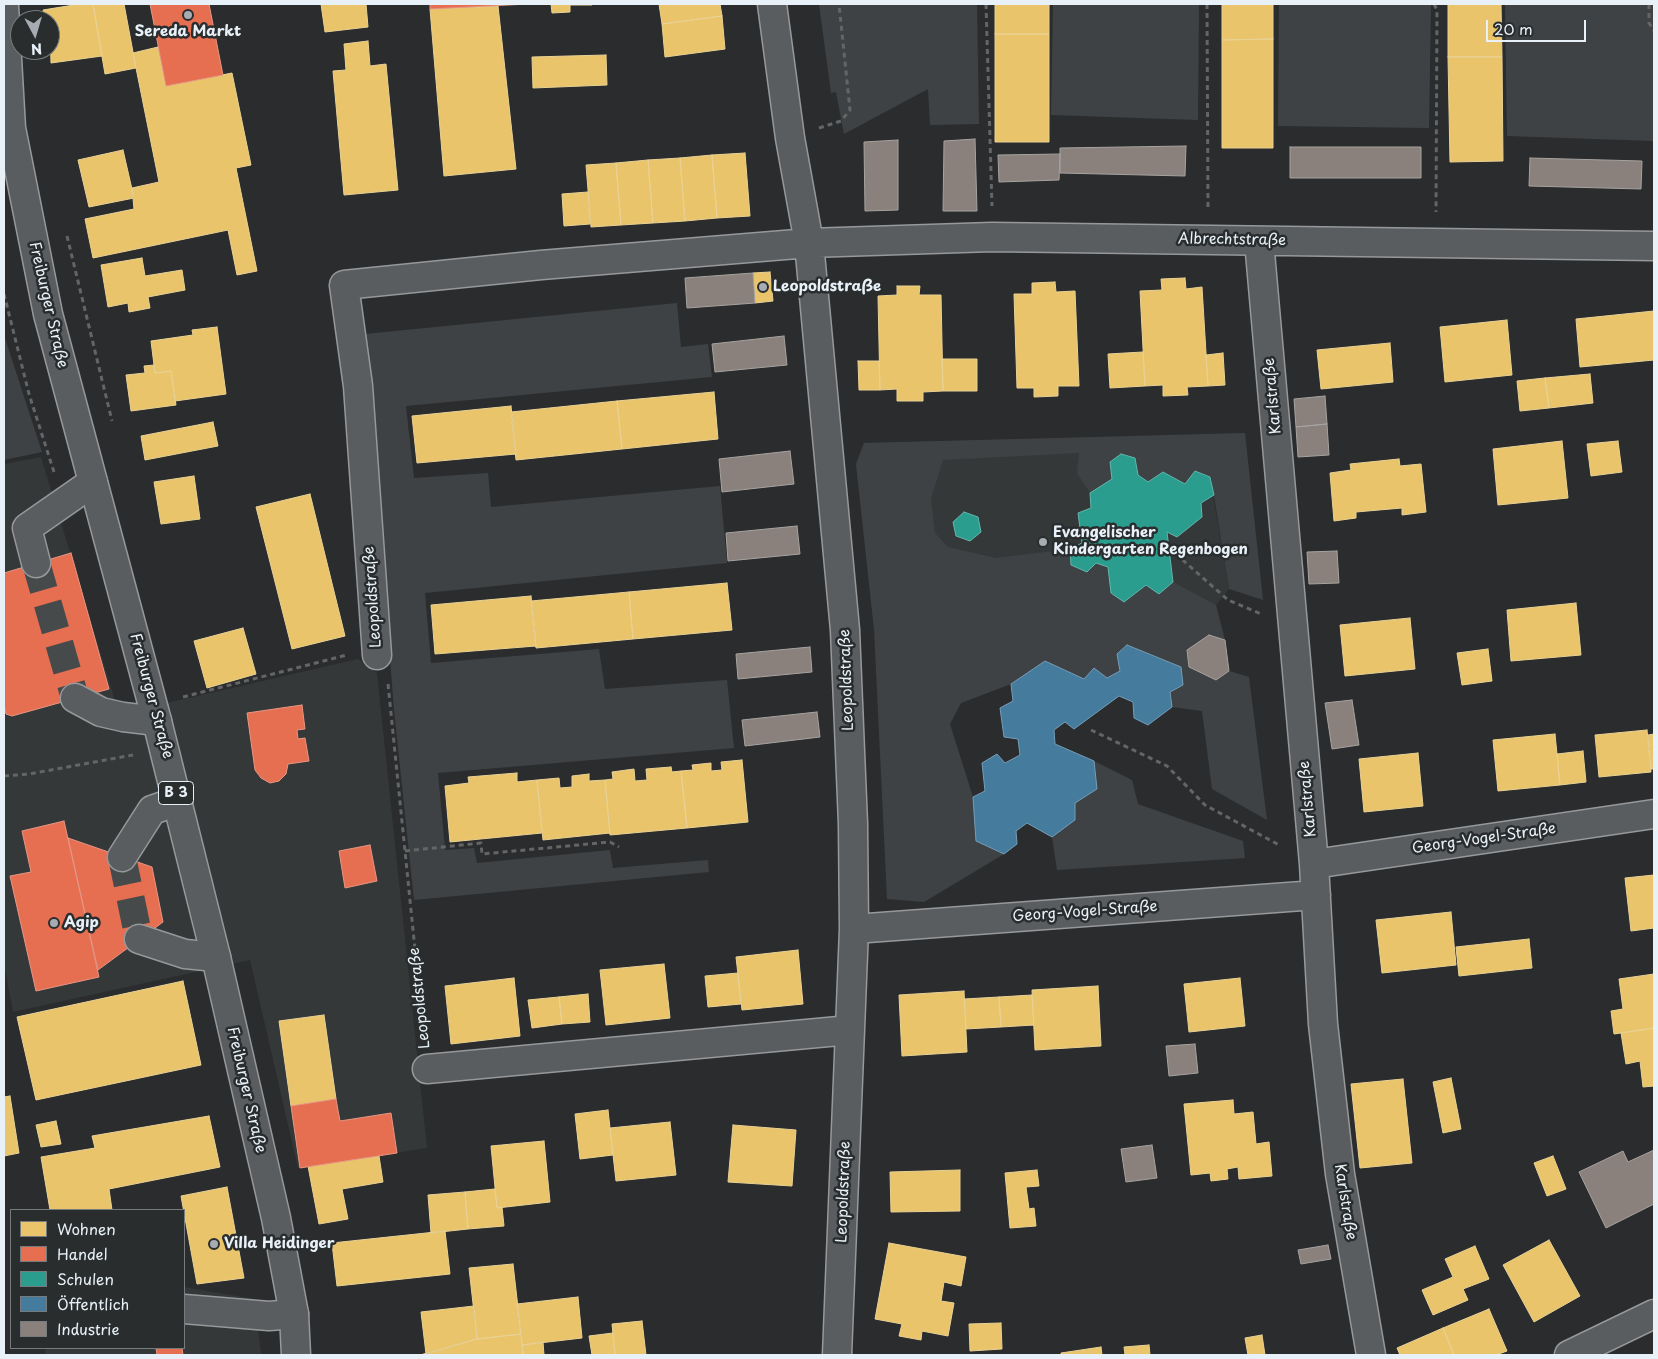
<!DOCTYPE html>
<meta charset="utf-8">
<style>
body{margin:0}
#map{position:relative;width:1658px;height:1359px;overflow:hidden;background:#2b2c2d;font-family:"Playpen Sans",sans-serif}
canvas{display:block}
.frame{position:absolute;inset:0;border:5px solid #e8f1f8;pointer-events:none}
.legend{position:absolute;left:10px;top:1209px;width:175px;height:140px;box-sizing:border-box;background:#2a2d2e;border:1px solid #767b7f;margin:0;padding:6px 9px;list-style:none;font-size:15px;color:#e8f1f8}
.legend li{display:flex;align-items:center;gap:10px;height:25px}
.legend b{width:25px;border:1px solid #767b7f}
.north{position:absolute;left:10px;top:10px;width:50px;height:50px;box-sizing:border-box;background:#2a2d2e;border:1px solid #767b7f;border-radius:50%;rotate:174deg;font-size:14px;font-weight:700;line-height:20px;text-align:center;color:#e8f1f8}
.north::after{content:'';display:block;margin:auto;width:18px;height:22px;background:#a6acb1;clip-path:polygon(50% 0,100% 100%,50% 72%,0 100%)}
.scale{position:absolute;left:1486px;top:20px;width:100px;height:22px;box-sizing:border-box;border:2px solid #e8f1f8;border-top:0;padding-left:6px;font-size:15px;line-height:18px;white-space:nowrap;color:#e8f1f8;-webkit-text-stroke:4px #2a2d2e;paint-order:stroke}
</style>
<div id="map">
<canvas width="1658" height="1359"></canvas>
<div class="frame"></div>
<ul class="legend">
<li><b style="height:14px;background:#e9c46a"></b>Wohnen</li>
<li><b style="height:14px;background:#e76f51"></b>Handel</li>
<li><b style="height:14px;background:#2a9d8f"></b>Schulen</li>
<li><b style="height:14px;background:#457b9d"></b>Öffentlich</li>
<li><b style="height:14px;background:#8a817c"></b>Industrie</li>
</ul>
<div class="north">N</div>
<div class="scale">20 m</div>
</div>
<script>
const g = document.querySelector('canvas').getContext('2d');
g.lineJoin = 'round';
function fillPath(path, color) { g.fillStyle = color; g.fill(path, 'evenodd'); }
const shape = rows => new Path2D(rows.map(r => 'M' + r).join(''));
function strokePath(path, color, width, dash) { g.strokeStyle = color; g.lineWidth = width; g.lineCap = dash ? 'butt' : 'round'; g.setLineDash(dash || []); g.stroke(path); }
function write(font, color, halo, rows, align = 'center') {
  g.font = font + ' "Playpen Sans",sans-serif'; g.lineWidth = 5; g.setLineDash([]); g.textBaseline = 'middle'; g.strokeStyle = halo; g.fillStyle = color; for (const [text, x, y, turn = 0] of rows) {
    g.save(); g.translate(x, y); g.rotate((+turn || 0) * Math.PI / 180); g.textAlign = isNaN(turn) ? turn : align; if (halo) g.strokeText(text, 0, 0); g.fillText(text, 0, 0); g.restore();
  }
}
const built = shape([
 [1198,435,1210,477,1229,589,1216,605,874,629,856,464,864,443],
 [41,457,119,714,358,659,377,673,427,1148,298,1168,250,960,13,1012,4,964,4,464],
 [184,1287,255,1299,261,1355,45,1355,46,1348,184,1348]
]);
const green = shape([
 [819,4,977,4,979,124,930,125,928,89,844,134,836,92,831,93],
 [1053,4,1199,4,1198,120,1051,115],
 [1279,4,1431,4,1429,128,1278,126],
 [1505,4,1654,4,1653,141,1507,136],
 [677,303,681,347,708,344,712,377,406,406,414,478,488,473,491,507,720,486,727,563,425,593,431,663,599,649,605,689,727,680,734,748,438,773,445,850,474,848,477,863,610,850,613,868,708,860,709,872,414,900,394,710,365,334],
 [4,335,42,452,4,460],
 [1245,433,1263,600,1229,589,1211,477,1196,471,1185,484,1163,472,1148,482,1138,475,1135,458,1121,454,1110,462,1112,479,1090,493,1077,473,1079,453,943,460,931,498,935,533,948,547,996,558,1070,549,1071,565,1087,572,1096,563,1108,567,1111,593,1124,602,1146,585,1159,594,1173,582,1216,605,1225,640,1209,635,1187,650,1189,667,1216,680,1229,671,1249,677,1267,820,1212,789,1202,711,1172,707,1170,692,1183,685,1181,667,1127,645,1117,654,1120,671,1107,678,1094,668,1084,679,1045,661,1011,684,961,703,950,724,973,797,976,841,1004,854,924,902,887,899,874,629,856,464,864,443],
 [1094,761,1132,780,1138,804,1243,841,1245,858,1057,870,1052,837,1075,820,1075,803,1097,789]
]);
const homes = shape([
 [80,4,93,4,102,56,51,63,50,20,45,20,43,10,80,4],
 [93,4,124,4,136,68,105,74,93,4],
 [321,4,366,4,368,27,325,32,321,4],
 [551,4,592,4,592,5,570,5,570,12,552,13,551,4],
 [659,4,720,4,722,16,662,24,659,4],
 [995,4,1049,4,1049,34,995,34,995,4],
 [1222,4,1273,4,1273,39,1222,40,1222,4],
 [1448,4,1501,4,1502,57,1448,57,1448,4],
 [498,6,516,169,444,176,430,9,498,6],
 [722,16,725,49,665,57,662,24,722,16],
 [995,34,1049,34,1049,142,995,142,995,34],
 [1273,39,1273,148,1222,148,1222,40,1273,39],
 [368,41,370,66,386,64,398,190,344,195,333,71,346,70,344,44,368,41],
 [158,47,166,86,232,73,251,165,236,168,257,271,237,275,228,230,93,258,85,219,134,209,132,188,159,182,133,53,158,47],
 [606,55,607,85,533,88,532,57,606,55],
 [1448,57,1502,57,1503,161,1450,162,1448,57],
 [123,150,134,198,89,207,78,160,123,150],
 [745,153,750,216,717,218,712,155,745,153],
 [712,155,717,218,685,221,680,158,712,155],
 [680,158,685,221,653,223,648,160,680,158],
 [648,160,653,223,621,225,616,163,648,160],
 [616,163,621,225,591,227,586,165,616,163],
 [588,192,590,224,564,226,562,194,588,192],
 [142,258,145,276,182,270,185,290,148,297,150,308,129,312,128,303,108,307,101,265,142,258],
 [770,272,773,301,755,303,753,273,770,272],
 [1185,278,1186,289,1202,287,1208,386,1187,387,1188,395,1163,396,1163,385,1145,386,1140,291,1162,290,1161,279,1185,278],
 [1055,282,1056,292,1075,291,1079,386,1058,386,1058,396,1034,397,1034,388,1017,388,1014,294,1032,294,1032,283,1055,282],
 [897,286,920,286,919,295,941,295,943,391,923,392,923,401,897,401,897,389,880,390,878,296,897,295,897,286],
 [1654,311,1654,360,1580,367,1576,319,1654,311],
 [1507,320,1512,375,1445,382,1440,327,1507,320],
 [217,327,226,394,175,401,171,371,155,373,151,341,193,335,192,330,217,327],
 [1390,343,1393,382,1321,389,1317,350,1390,343],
 [1143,352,1145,386,1110,388,1108,354,1143,352],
 [1223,353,1225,385,1208,386,1206,355,1223,353],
 [942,359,977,359,977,391,943,391,942,359],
 [858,361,879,361,880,390,859,390,858,361],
 [154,365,155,373,171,371,176,405,131,411,126,375,145,373,144,366,154,365],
 [1590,374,1593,403,1549,408,1545,378,1590,374],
 [1545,378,1549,408,1520,411,1517,381,1545,378],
 [714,392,718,439,622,449,617,401,714,392],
 [617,401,622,449,516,460,511,412,617,401],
 [511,406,516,454,417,463,412,416,511,406],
 [213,422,218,446,145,460,141,436,213,422],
 [1562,441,1568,498,1498,505,1493,449,1562,441],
 [1618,441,1622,472,1591,476,1587,444,1618,441],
 [1399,459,1400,466,1421,464,1426,512,1402,515,1402,508,1356,512,1356,518,1334,521,1330,473,1351,470,1350,464,1399,459],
 [194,476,200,519,161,524,154,482,194,476],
 [310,494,345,636,292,649,256,507,310,494],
 [727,583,732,630,633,639,629,592,727,583],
 [629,592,633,639,536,648,531,601,629,592],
 [531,596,536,646,435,654,431,605,531,596],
 [1576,603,1581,655,1511,661,1507,610,1576,603],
 [1410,618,1415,669,1345,676,1340,625,1410,618],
 [243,628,256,674,207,688,194,641,243,628],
 [1488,649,1492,681,1462,685,1457,653,1488,649],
 [1647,730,1651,772,1599,777,1595,735,1647,730],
 [1555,734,1560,785,1498,791,1493,740,1555,734],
 [1654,734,1654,769,1651,769,1648,735,1654,734],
 [1583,751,1586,782,1560,785,1557,754,1583,751],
 [1418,753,1423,806,1364,812,1359,759,1418,753],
 [742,760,748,822,687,828,681,771,693,770,692,765,711,763,711,771,722,770,721,762,742,760],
 [671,767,672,772,681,771,687,828,610,835,605,780,613,779,612,772,634,769,635,781,647,780,646,769,671,767],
 [517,773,517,782,537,780,542,833,450,842,445,786,469,783,468,777,517,773],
 [589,774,589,781,605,780,610,833,543,840,537,780,559,778,560,788,572,787,572,776,589,774],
 [1654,875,1654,928,1631,931,1625,878,1654,875],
 [1451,912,1456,965,1382,973,1376,920,1451,912],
 [1529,939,1532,968,1459,976,1456,947,1529,939],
 [798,950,803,1004,742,1010,736,957,798,950],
 [664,964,670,1018,606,1025,600,970,664,964],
 [738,973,741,1004,708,1007,705,976,738,973],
 [1654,974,1654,1028,1614,1034,1611,1011,1623,1009,1619,979,1654,974],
 [514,978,520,1036,451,1044,445,986,514,978],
 [1240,978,1245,1026,1189,1032,1184,984,1240,978],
 [183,981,201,1065,36,1100,17,1017,183,981],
 [1098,986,1101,1046,1035,1050,1032,990,1098,986],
 [964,991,967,1052,902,1056,899,995,964,991],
 [588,994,590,1022,562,1024,559,997,588,994],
 [1032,995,1034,1025,1001,1027,999,997,1032,995],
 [559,997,562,1024,532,1028,528,1000,559,997],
 [999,997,1001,1027,966,1029,964,999,999,997],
 [324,1015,336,1099,291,1106,279,1021,324,1015],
 [1654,1028,1654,1086,1643,1087,1640,1061,1626,1064,1621,1033,1654,1028],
 [1451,1078,1461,1129,1443,1133,1433,1082,1451,1078],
 [1403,1079,1412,1163,1360,1168,1351,1084,1403,1079],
 [10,1096,19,1153,4,1156,4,1097,10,1096],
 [1233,1100,1234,1114,1253,1112,1256,1144,1269,1142,1272,1176,1239,1179,1238,1167,1227,1169,1228,1179,1211,1181,1210,1173,1191,1175,1184,1104,1233,1100],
 [608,1110,613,1155,580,1159,575,1114,608,1110],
 [209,1116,220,1167,109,1189,112,1210,50,1210,41,1157,95,1148,92,1136,209,1116],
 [56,1121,61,1144,41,1147,36,1125,56,1121],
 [670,1122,676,1175,616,1181,610,1128,670,1122],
 [733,1125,796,1130,792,1186,728,1182,733,1125],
 [544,1141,550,1202,497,1208,491,1146,544,1141],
 [379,1156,383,1182,342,1189,348,1219,319,1224,308,1166,379,1156],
 [1553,1156,1566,1189,1547,1196,1534,1163,1553,1156],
 [960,1170,960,1211,891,1212,890,1172,960,1170],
 [1037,1170,1039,1186,1026,1187,1029,1209,1034,1208,1036,1226,1010,1228,1005,1173,1037,1170],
 [227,1187,244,1278,197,1284,181,1196,227,1187],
 [495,1189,497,1208,502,1207,504,1226,468,1229,465,1192,495,1189],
 [465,1192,468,1229,431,1233,428,1195,465,1192],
 [445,1231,450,1274,337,1286,332,1243,445,1231],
 [1549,1240,1580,1296,1534,1322,1503,1265,1549,1240],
 [889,1243,966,1257,961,1286,944,1282,941,1301,954,1303,948,1336,922,1331,921,1340,899,1336,902,1324,875,1319,889,1243],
 [1475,1246,1489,1279,1463,1289,1468,1300,1433,1315,1422,1290,1453,1277,1445,1259,1475,1246],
 [513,1264,521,1334,477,1339,469,1268,513,1264],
 [578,1297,582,1338,522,1345,517,1304,578,1297],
 [474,1306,477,1339,426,1354,421,1312,474,1306],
 [1489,1309,1507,1351,1496,1355,1454,1355,1443,1328,1489,1309],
 [642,1321,646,1355,615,1355,612,1324,642,1321],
 [1001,1323,1002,1349,970,1351,969,1324,1001,1323],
 [1443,1328,1454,1355,1400,1355,1397,1348,1443,1328],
 [613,1333,615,1355,592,1355,589,1336,613,1333],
 [521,1334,523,1355,420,1355,477,1339,521,1334],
 [1262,1335,1265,1355,1248,1355,1245,1338,1262,1335],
 [543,1342,544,1355,523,1355,522,1345,543,1342],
 [1149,1345,1150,1355,1125,1355,1124,1347,1149,1345],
 [1101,1347,1102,1355,1061,1355,1061,1353,1101,1347]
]);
const shops = shape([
 [150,4,209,4,223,75,166,86,150,4],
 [430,4,528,4,430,9,430,4],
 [71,553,109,689,12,716,6,714,4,705,4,573,71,553],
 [302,705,305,729,297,730,298,739,305,738,309,761,288,764,286,774,279,781,270,783,261,778,255,770,247,713,302,705],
 [64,821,99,977,36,991,10,876,31,872,22,831,64,821],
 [68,838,152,867,163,922,98,970,68,838],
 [370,845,377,881,345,888,339,851,370,845],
 [336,1099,340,1121,391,1113,397,1153,300,1168,291,1106,336,1099],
 [156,1348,182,1348,183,1355,157,1355,156,1348]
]);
const schools = shape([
 [1121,454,1135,458,1138,475,1148,482,1163,472,1185,484,1195,471,1210,477,1214,495,1201,503,1202,517,1177,537,1167,532,1173,582,1159,594,1146,585,1124,602,1111,593,1108,567,1096,563,1087,572,1071,565,1070,549,1082,543,1078,513,1091,508,1090,493,1112,479,1110,462,1121,454],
 [964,512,978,517,981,532,970,541,956,536,953,522,964,512]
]);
const public = shape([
 [1127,645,1181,667,1183,685,1170,692,1172,707,1148,725,1134,718,1133,702,1119,696,1074,729,1065,722,1054,730,1055,744,1094,761,1097,789,1075,803,1075,820,1052,837,1027,823,1016,831,1017,844,1004,854,976,841,973,797,985,791,982,763,997,754,1005,763,1020,755,1018,739,1004,737,1000,708,1013,701,1011,684,1045,661,1084,679,1094,668,1107,678,1120,671,1117,654,1127,645]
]);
const industry = shape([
 [975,139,977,211,943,211,944,141,975,139],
 [898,140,898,210,865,211,864,142,898,140],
 [1186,146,1185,176,1060,173,1060,148,1186,146],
 [1290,147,1421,147,1421,178,1290,178,1290,147],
 [1060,154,1059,180,999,182,998,155,1060,154],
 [1530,158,1642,161,1641,189,1529,186,1530,158],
 [753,273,755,303,687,308,685,278,753,273],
 [784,336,787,365,715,372,712,344,784,336],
 [1325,396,1327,424,1296,427,1294,399,1325,396],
 [1327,424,1329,455,1298,457,1296,427,1327,424],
 [790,451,794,484,722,492,719,459,790,451],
 [797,526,800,554,728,561,726,533,797,526],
 [1337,551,1339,583,1309,584,1307,552,1337,551],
 [1209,635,1225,640,1229,671,1216,680,1189,667,1187,650,1209,635],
 [810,647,812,672,738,679,736,654,810,647],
 [1352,700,1359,745,1332,749,1325,703,1352,700],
 [817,712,820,737,745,746,742,720,817,712],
 [1195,1044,1198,1073,1169,1076,1166,1046,1195,1044],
 [1152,1145,1157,1178,1126,1182,1121,1149,1152,1145],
 [1654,1150,1654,1204,1606,1228,1579,1172,1623,1151,1628,1162,1654,1150],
 [1328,1245,1331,1259,1301,1264,1298,1250,1328,1245]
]);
const minorTunnel = shape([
 [36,563,75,698],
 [122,857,139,939]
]);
const path = shape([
 [986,4,992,206],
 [1207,4,1208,210],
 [1434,4,1437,10,1436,212],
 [1649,4,1649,23,1654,31],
 [819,128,841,121,850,110,839,4],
 [67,236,112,421],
 [4,294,29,394,54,472],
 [1169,548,1228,600,1261,614],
 [388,684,424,1038],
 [183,697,347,655],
 [1091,730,1167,766,1205,805,1281,846],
 [4,776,29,774,133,755],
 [405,851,481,843,482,854,610,842,619,847]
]);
const minor = shape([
 [772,4,790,138,809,243,845,630,853,824,854,929,837,1355],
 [1259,241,1314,864,1323,1024,1340,1174,1371,1355],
 [36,563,27,528,93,482],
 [377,655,358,386,344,285,541,265,809,243,992,237,1654,246],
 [75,698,101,712,123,717,157,721],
 [122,857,152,810,178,801],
 [1314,864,1654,814],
 [854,929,1316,895],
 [139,939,185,954,216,957],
 [427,1069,850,1030],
 [184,1309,269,1316,294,1314],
 [1569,1355,1654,1314]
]);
const major = shape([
 [4,6,11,128,48,314,157,721,216,957,276,1218,294,1314,296,1355]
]);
const markers = [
 [188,15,5,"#a6acb1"],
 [763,287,5,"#a6acb1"],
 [1043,542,5,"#a6acb1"],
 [54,923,5,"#a6acb1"],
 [214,1244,5,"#a6acb1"]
];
const shields = [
 [176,793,35]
];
const shieldNames = [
 ["B 3",176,793]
];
const poiNames = [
 ["Sereda Markt",188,32,"center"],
 ["Leopoldstraße",773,287],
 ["Evangelischer",1053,533],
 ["Kindergarten Regenbogen",1053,550],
 ["Agip",64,923],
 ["Villa Heidinger",224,1244]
];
const streetNames = [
 ["Albrechtstraße",1232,240,1],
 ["Freiburger Straße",48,305,77],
 ["Karlstraße",1273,396,-95],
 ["Leopoldstraße",373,597,-94],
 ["Leopoldstraße",847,680,-92],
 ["Freiburger Straße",151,696,75],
 ["Karlstraße",1308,799,-95],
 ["Georg-Vogel-Straße",1484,839,-8],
 ["Georg-Vogel-Straße",1085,912,-4],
 ["Leopoldstraße",420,998,-96],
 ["Freiburger Straße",246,1090,77],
 ["Leopoldstraße",844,1192,-88],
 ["Karlstraße",1345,1202,81]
];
fillPath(built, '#353839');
fillPath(green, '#3f4244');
fillPath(homes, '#e9c46a');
strokePath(homes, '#e9d295', 1);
fillPath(shops, '#e76f51');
strokePath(shops, '#e79683', 1);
fillPath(schools, '#2a9d8f');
strokePath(schools, '#63b6ae', 1);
fillPath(public, '#457b9d');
strokePath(public, '#769eb8', 1);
fillPath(industry, '#8a817c');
strokePath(industry, '#a6a3a1', 1);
strokePath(minorTunnel, '#474a4b', 28, [28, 14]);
strokePath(minor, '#96989a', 31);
strokePath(major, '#96989a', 31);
strokePath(path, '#636566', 3, [5, 4]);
strokePath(minor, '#5a5d60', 28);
strokePath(major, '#5a5d60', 28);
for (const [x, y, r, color] of markers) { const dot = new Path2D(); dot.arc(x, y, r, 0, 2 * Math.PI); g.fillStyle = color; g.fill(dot); strokePath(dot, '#2a2d2e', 2); }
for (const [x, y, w] of shields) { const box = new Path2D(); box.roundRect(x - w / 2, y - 11.5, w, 23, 4); g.fillStyle = '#2a2d2e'; g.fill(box); strokePath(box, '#e8f1f8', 1); }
write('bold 14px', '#e8f1f8', null, shieldNames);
write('bold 15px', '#e8f1f8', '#2a2d2e', poiNames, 'left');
write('15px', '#e8f1f8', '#2a2d2e', streetNames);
</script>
